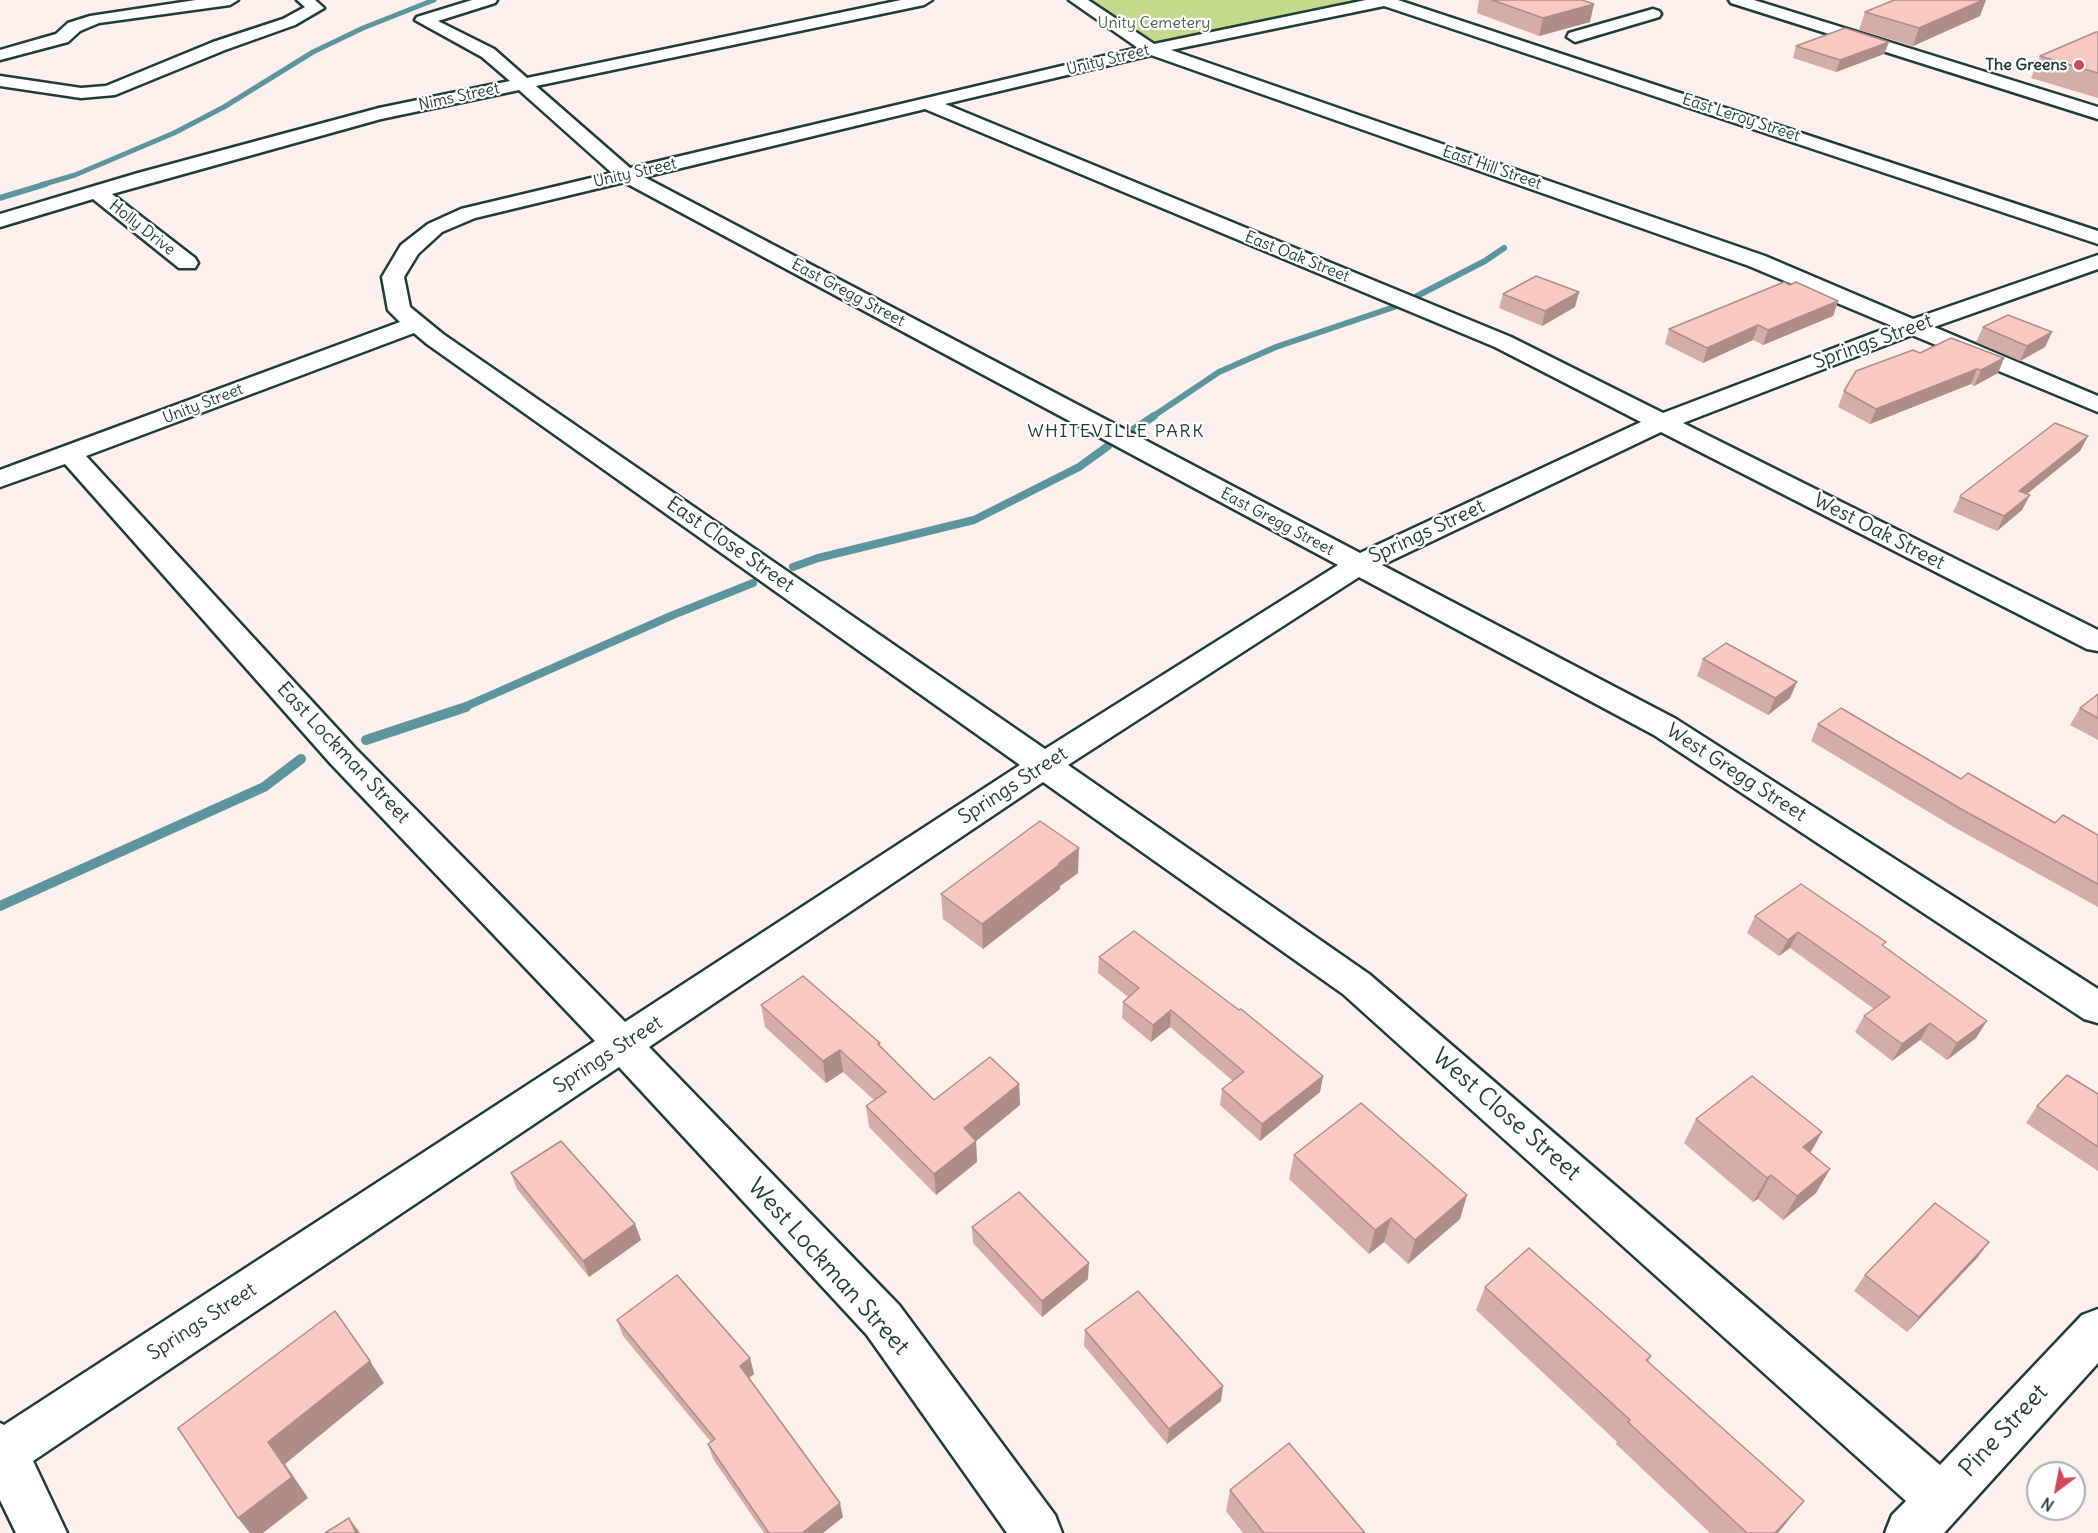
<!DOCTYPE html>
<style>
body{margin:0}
#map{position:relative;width:2098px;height:1533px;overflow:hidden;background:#fdefec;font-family:Delius,sans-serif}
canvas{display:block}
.north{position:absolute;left:2026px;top:1461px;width:60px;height:60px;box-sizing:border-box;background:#fff;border:2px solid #a5b1ae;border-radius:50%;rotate:212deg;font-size:16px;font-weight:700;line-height:24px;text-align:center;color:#1f3d34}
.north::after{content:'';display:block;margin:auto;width:21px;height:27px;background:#d1495b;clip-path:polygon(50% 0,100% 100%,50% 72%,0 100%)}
</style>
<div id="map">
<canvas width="2098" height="1533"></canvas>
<div class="north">N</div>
</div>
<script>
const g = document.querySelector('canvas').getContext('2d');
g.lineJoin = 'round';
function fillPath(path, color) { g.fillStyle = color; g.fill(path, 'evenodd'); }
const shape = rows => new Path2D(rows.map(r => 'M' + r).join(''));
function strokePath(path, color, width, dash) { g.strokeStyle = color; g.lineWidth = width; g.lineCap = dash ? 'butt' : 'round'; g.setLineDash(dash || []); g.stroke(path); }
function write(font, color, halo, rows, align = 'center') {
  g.font = font + ' Delius,sans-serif'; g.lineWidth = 4.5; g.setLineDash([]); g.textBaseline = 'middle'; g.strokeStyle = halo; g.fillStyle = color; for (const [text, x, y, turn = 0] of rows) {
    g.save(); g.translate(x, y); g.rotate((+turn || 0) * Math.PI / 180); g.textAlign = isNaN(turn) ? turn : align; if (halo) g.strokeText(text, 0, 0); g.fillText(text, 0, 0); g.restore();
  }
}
const green = shape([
 [1080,0,1384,0,1152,48]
]);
const streamFar3 = shape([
 [41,185,75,175,174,133,224,107,313,52,363,28,434,0]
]);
const streamFar2 = shape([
 [0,198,46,184],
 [1417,296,1485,261,1504,248],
 [1152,417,1219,372,1276,347,1397,306]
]);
const streamFar1 = shape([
 [1133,430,1154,416],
 [793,567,818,558,974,520,1079,467,1108,446],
 [462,708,673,615,753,583]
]);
const stream = shape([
 [366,740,466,707],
 [0,906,264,787,301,759]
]);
const minor = shape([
 [196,0,238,0,230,5,99,23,80,31,68,42,0,60,0,50,56,34,68,23,90,16,196,0],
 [297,0,315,0,324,8,295,25,225,50,115,95,81,98,0,86,0,76,81,88,106,86,213,42,283,19,305,7,297,0],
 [472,0,497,0,495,3,438,21,494,49,527,78,901,0,932,0,924,5,536,86,630,168,1138,48,1069,0,1088,0,1154,44,1366,0,1398,0,2098,231,2098,244,1384,6,1171,50,1765,256,1913,319,2098,255,2098,269,1934,327,2098,396,2098,412,1912,335,1683,423,2098,630,2098,651,2087,649,1661,432,1382,565,1676,719,2098,989,2098,1023,2084,1019,1654,735,1359,577,1068,765,1369,974,1940,1465,2082,1315,2098,1309,2098,1363,1944,1533,1885,1533,1892,1515,1906,1501,1343,994,1043,782,649,1047,899,1305,1055,1515,1062,1533,1007,1533,867,1335,619,1067,33,1461,67,1533,16,1533,0,1500,0,1423,4,1425,595,1041,331,764,65,464,0,487,0,470,400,322,388,310,382,277,401,245,428,224,461,209,612,173,519,90,381,119,112,194,195,258,198,263,195,268,179,268,93,199,0,227,0,214,138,173,379,108,510,81,482,57,415,20,417,17,472,0],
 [1151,55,1749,266,1892,326,1663,413,1511,337,945,104,1151,55],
 [925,109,1495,347,1641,422,1360,553,644,177,925,109],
 [624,182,1338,565,1045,749,443,334,410,307,404,277,418,254,442,232,475,218,624,182],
 [414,333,427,344,1020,765,625,1022,355,748,86,456,414,333],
 [1729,0,1754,0,2098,107,2098,119,1731,3,1729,0],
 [1653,9,1659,11,1661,14,1659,17,1575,42,1567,37,1569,33,1653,9]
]);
const wall = shape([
 [1479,0,1582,0,1590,22,1539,36,1477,13],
 [1865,12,1980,16,1913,46,1859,30],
 [2098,32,2098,98,2031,78,2040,56],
 [1889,42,1884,54,1836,72,1793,58,1796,46],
 [1790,285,1838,301,1833,316,1763,345,1753,340,1703,363,1665,344,1669,329],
 [1503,294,1575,307,1542,326,1499,308],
 [1983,327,2052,332,2045,347,2020,361,1976,342],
 [1920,353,2004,358,1998,373,1974,386,1971,384,1870,424,1838,407,1844,391],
 [2088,436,2080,451,2027,494,2030,495,2022,510,1997,531,1953,512,1961,495],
 [1703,659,1790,698,1768,715,1697,676],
 [2098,694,2098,740,2070,725,2080,708],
 [1818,724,1961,779,2055,823,2098,835,2098,907,1952,826,1811,741],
 [1078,873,1060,886,1060,889,983,949,943,919,941,894],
 [1755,916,1884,946,1976,1038,1947,1060,1920,1040,1892,1061,1855,1032,1864,1016,1874,1009,1790,948,1779,956,1747,933],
 [1099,957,1323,1076,1320,1092,1260,1141,1220,1105,1222,1089,1233,1081,1170,1027,1151,1042,1122,1018,1123,1002,1128,997,1098,973],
 [761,1005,880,1043,880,1047,934,1100,1019,1084,1020,1105,976,1141,977,1162,936,1195,869,1127,866,1106,874,1100,843,1072,826,1083,765,1027],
 [2098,1094,2098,1171,2026,1123,2037,1106],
 [1696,1119,1822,1132,1810,1153,1830,1169,1816,1193,1783,1220,1758,1199,1753,1202,1684,1143],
 [1294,1155,1467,1195,1460,1219,1408,1264,1384,1242,1369,1254,1289,1179],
 [511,1173,635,1224,641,1240,589,1277,517,1189],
 [972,1227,1088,1279,1042,1317,973,1243],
 [1989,1242,1977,1258,1907,1332,1854,1291,1865,1275],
 [1485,1287,1651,1356,1648,1362,1787,1522,1778,1533,1710,1533,1616,1444,1617,1442,1476,1310],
 [617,1320,750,1358,754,1374,749,1378,843,1517,823,1533,764,1533,713,1459,708,1444,711,1442,623,1336],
 [1085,1330,1221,1401,1167,1444,1084,1346],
 [1230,1490,1365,1533,1243,1533,1226,1511]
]);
const shadedWall = shape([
 [1983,0,1986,0,1980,16,1913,46,1919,28],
 [1594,4,1590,22,1539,36,1543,18],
 [1889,42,1884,54,1836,72,1840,60],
 [1579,292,1575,307,1542,326,1545,311],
 [1838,301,1833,316,1763,345,1768,330],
 [1758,325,1753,340,1703,363,1707,348],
 [2052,332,2045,347,2020,361,2027,346],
 [2004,358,1998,373,1974,386,1981,370],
 [1977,369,1971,384,1870,424,1876,409],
 [2088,436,2080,451,2012,506,2019,491],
 [2030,495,2022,510,1997,531,2004,516],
 [1797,682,1790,698,1768,715,1775,698],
 [1079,848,1078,873,1060,886,1060,889,983,949,982,924],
 [1798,932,1790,948,1779,956,1788,940],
 [1171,1010,1170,1027,1151,1042,1153,1025],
 [1987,1021,1976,1038,1947,1060,1957,1043],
 [1930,1023,1920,1040,1892,1061,1902,1044],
 [840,1050,843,1072,826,1083,823,1061],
 [1323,1076,1320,1092,1260,1141,1262,1124],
 [1019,1084,1020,1105,975,1142,976,1141,977,1162,936,1195,934,1174,964,1128],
 [1822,1132,1808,1157,1803,1147],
 [1830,1169,1816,1193,1783,1220,1797,1196],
 [1771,1175,1758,1199,1753,1202,1767,1178],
 [1467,1195,1460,1219,1408,1264,1415,1240],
 [1391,1218,1384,1242,1369,1254,1375,1230],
 [635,1224,641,1240,589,1277,583,1261],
 [1989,1242,1977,1258,1907,1332,1919,1317],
 [1089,1263,1088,1279,1042,1317,1042,1301],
 [750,1358,754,1374,745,1381,740,1366],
 [370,1361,384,1383,285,1464,308,1498,263,1533,250,1533,238,1518,268,1442],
 [1223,1386,1221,1401,1167,1444,1169,1429],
 [1804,1501,1778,1533,1775,1533],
 [840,1503,843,1517,823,1533,802,1533],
 [349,1518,360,1533,356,1533]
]);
const building = shape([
 [1492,0,1582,0,1594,4,1543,18,1492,0],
 [1894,0,1983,0,1919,28,1865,12,1894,0],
 [1845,28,1889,42,1840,60,1796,46,1845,28],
 [2096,32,2098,32,2098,73,2040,56,2096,32],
 [1536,276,1579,292,1545,311,1503,294,1536,276],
 [1784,282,1790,285,1796,282,1838,301,1768,330,1758,325,1707,348,1669,329,1784,282],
 [2008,315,2052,332,2027,346,1983,327,2008,315],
 [1951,338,2004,358,1981,370,1977,369,1876,409,1844,391,1856,371,1913,350,1920,353,1951,338],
 [2055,423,2088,436,2019,491,2030,495,2004,516,1960,497,1961,495,2055,423],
 [1726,643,1797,682,1775,698,1703,659,1726,643],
 [2098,694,2098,718,2080,708,2098,694],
 [1841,708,1961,779,1968,773,2055,823,2063,815,2098,835,2098,884,1961,809,1818,724,1841,708],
 [1040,821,1079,848,1059,863,1060,864,982,924,941,894,1040,821],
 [1801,884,1886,942,1882,945,1987,1021,1957,1043,1930,1023,1902,1044,1864,1016,1890,997,1798,932,1788,940,1755,916,1801,884],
 [1134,931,1239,1010,1241,1009,1323,1076,1262,1124,1222,1089,1244,1072,1171,1010,1153,1025,1123,1002,1139,988,1099,957,1134,931],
 [803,976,880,1043,878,1044,934,1100,990,1057,1019,1084,964,1128,976,1141,934,1174,866,1106,886,1092,840,1050,823,1061,761,1005,803,976],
 [2067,1075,2098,1094,2098,1147,2037,1106,2067,1075],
 [1752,1076,1822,1132,1803,1147,1830,1169,1797,1196,1771,1175,1767,1178,1696,1119,1752,1076],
 [1361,1103,1467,1195,1415,1240,1391,1218,1375,1230,1294,1155,1361,1103],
 [561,1141,635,1224,583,1261,511,1173,561,1141],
 [1019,1192,1089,1263,1042,1301,972,1227,1019,1192],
 [1935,1203,1989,1242,1919,1317,1865,1275,1935,1203],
 [1529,1248,1651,1356,1646,1360,1804,1501,1775,1533,1747,1533,1628,1422,1630,1420,1485,1287,1529,1248],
 [677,1275,750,1358,740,1366,840,1503,802,1533,769,1533,708,1444,715,1439,617,1320,677,1275],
 [1138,1291,1223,1386,1169,1429,1085,1330,1138,1291],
 [335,1311,370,1361,268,1442,292,1477,238,1518,178,1428,335,1311],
 [1289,1443,1365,1533,1264,1533,1230,1490,1289,1443],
 [349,1518,356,1533,325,1533,349,1518]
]);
const markers = [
 [2079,65,6,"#d1495b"]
];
const farParknames = [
 ["Unity Cemetery",1154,23]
];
const farStreetnames = [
 ["Unity Street",1108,60,-14],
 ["Nims Street",459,97,-12],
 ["East Leroy Street",1741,118,18],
 ["East Hill Street",1492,168,19],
 ["Unity Street",635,173,-13],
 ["Holly Drive",142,228,38],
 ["East Oak Street",1297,257,22],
 ["East Gregg Street",848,293,28],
 ["Unity Street",203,404,-21],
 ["East Gregg Street",1277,522,28]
];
const farPoinames = [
 ["The Greens",2067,65]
];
const farNeighbourhoodnames = [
 ["WHITEVILLE PARK",1116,432]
];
const streetNames = [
 ["Springs Street",1873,342,-20],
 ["Springs Street",1427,532,-25],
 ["West Oak Street",1879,532,27],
 ["East Close Street",730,545,35],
 ["East Lockman Street",343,753,47],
 ["West Gregg Street",1736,773,33],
 ["Springs Street",1013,786,-33],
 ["Springs Street",608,1055,-33],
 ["Springs Street",202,1322,-33]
];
const nearStreetnames = [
 ["West Close Street",1506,1115,41],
 ["West Lockman Street",828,1267,48],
 ["Pine Street",2004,1431,-47]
];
fillPath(green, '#c4d98e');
strokePath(streamFar3, '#5d959f', 5);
strokePath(streamFar2, '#5d959f', 6);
strokePath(streamFar1, '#5d959f', 8);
strokePath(stream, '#5d959f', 10);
strokePath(minor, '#1f3d34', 5);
fillPath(minor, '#fff');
fillPath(wall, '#d6ada6');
fillPath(shadedWall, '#ae8d87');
fillPath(building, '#f9c9c1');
strokePath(building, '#ae8d87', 1.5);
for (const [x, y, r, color] of markers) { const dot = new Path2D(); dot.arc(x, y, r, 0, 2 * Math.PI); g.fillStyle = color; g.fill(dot); strokePath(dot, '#fff', 2); }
write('16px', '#48644a', '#fff', farParknames);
write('16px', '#1f3d34', '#fff', farStreetnames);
write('bold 16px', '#1f3d34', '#fff', farPoinames, 'right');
g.letterSpacing = '1.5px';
write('18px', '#1f3d34', '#fff', farNeighbourhoodnames);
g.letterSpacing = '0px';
write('20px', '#1f3d34', '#fff', streetNames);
write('24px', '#1f3d34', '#fff', nearStreetnames);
</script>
